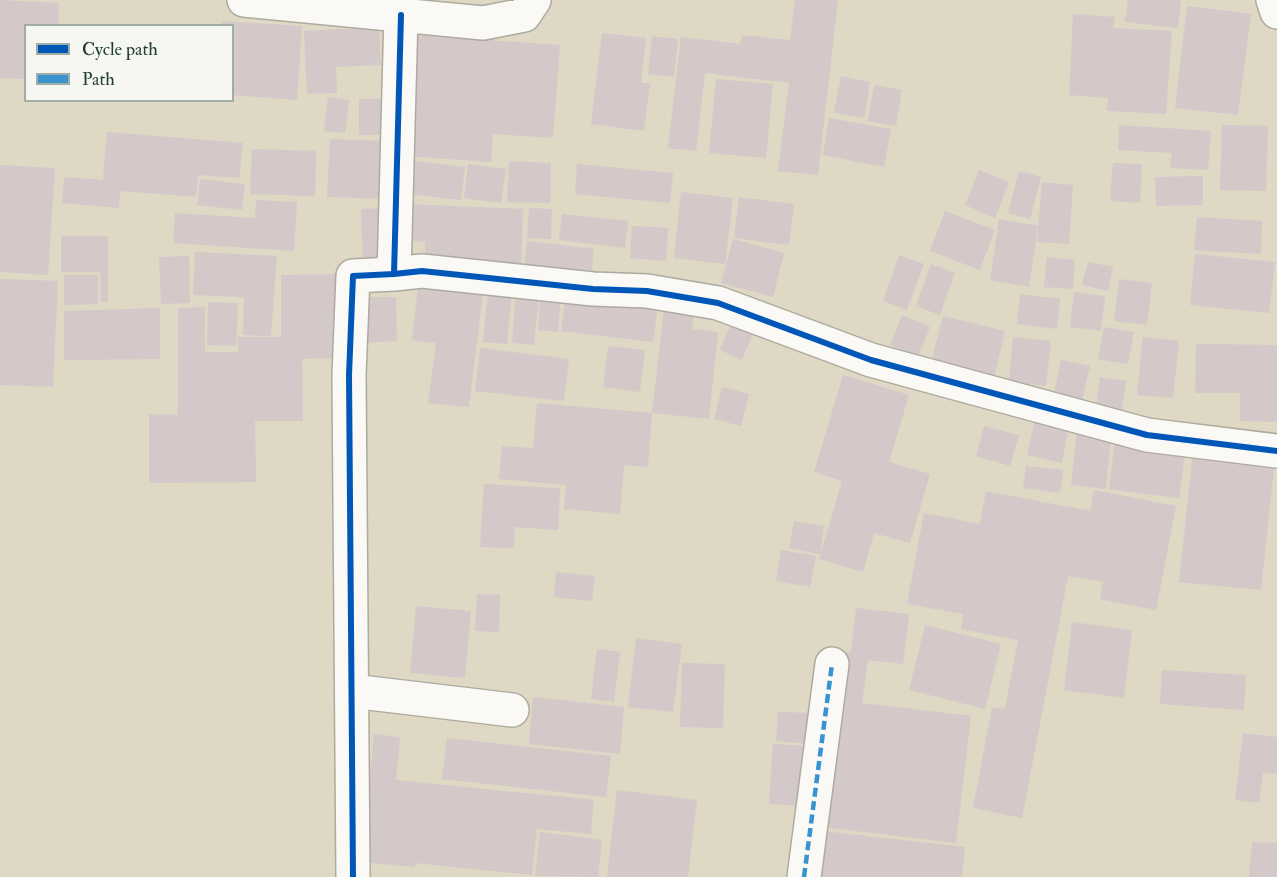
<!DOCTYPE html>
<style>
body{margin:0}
#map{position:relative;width:1277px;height:877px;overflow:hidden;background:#ded8c4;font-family:"IM FELL Double Pica",serif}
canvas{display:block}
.legend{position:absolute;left:24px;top:24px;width:210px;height:78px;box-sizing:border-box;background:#f6f6f2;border:2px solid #a0aca6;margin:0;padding:8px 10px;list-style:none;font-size:18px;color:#1f3d34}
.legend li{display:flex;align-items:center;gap:12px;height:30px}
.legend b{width:30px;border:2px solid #a0aca6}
</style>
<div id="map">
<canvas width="1277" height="877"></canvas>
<ul class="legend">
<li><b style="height:8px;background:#0057b8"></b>Cycle path</li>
<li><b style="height:8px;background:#3993ce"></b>Path</li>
</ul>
</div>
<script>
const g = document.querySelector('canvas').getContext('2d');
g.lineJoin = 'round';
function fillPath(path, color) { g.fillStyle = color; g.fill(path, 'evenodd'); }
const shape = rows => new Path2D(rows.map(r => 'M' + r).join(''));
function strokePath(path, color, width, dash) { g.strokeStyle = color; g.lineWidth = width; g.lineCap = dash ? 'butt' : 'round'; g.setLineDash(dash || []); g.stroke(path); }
const building = shape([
 [0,0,59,3,58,26,26,26,26,79,0,78],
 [795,0,838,0,818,175,778,171,789,83,705,73,696,151,668,148,681,37,740,44,742,35,790,40],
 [1128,0,1181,0,1178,28,1125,22],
 [1187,6,1251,14,1238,115,1175,108],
 [1073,14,1115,17,1113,28,1172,31,1166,114,1107,111,1108,98,1069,95],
 [221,21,302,26,297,100,232,95,235,53,232,53,232,26,221,26],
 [379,27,381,65,336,67,337,93,307,94,304,31],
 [602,33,646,38,641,83,650,83,644,131,591,124],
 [414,35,560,45,553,138,493,134,491,162,405,156],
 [652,36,678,39,674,77,648,74],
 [841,76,870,82,864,118,834,113],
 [716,79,773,84,766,158,709,153],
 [874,85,902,90,896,126,868,121],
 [328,97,349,100,345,133,324,131],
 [359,99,383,99,383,135,359,135],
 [829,118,891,129,884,167,823,155],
 [1119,125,1211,131,1208,170,1170,168,1172,153,1118,150],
 [1222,125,1268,126,1266,191,1220,190],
 [107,132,243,143,239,178,198,175,196,197,120,191,119,208,62,203,64,177,103,180],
 [330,139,387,141,385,199,327,197],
 [252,149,316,151,315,196,250,194],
 [406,160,465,167,461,200,402,193],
 [509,161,551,163,550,203,507,202],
 [1113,163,1142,164,1140,203,1110,201],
 [468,164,506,169,501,203,464,198],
 [577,164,673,173,670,203,575,194],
 [0,165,55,168,48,275,0,272],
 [979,170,1009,182,995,218,965,205],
 [1019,171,1041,177,1030,219,1008,213],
 [1203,176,1203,205,1156,206,1155,177],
 [200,179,245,184,242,210,197,205],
 [1042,182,1073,185,1069,244,1037,242],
 [681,192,733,198,725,264,674,258],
 [739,197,794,204,789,245,734,238],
 [256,200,297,202,294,251,173,243,175,213,255,218],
 [406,204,523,209,521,266,425,263,425,242,404,240],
 [386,208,388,263,363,264,361,209],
 [529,208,552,209,551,239,527,238],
 [945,211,995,230,980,270,930,251],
 [562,214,628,221,625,248,559,240],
 [1197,217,1262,221,1261,254,1194,250],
 [999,219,1038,226,1029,287,990,280],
 [632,226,668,228,666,261,630,258],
 [61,236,108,236,108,302,101,302,100,272,61,272],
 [733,239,784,253,773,297,721,283],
 [527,241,594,249,591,275,524,268],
 [195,252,277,256,271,336,243,335,244,297,193,295],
 [1195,254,1275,262,1269,313,1190,305],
 [899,255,924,264,907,310,883,301],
 [189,256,190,303,161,304,159,257],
 [1047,257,1075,260,1073,289,1044,287],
 [1088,262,1113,267,1108,291,1082,285],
 [931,264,955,273,940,315,916,306],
 [346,274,346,358,302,359,303,421,255,421,256,482,149,483,149,414,178,415,178,308,205,307,205,352,238,352,238,337,281,337,281,275],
 [64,275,98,275,98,304,64,305],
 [419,278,484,286,469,407,428,403,436,343,412,340],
 [0,279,58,281,53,387,0,385],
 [1119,279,1152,283,1147,325,1114,321],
 [567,286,659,297,653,342,561,331],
 [541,288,561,289,558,332,538,330],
 [488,291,512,293,507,344,483,342],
 [516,292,539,294,534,345,512,343],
 [1074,292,1105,296,1101,331,1070,327],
 [1020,294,1060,299,1057,329,1017,324],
 [356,297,396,297,397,341,357,343],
 [665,300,696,303,692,329,718,332,709,419,652,413],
 [208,302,238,303,236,346,207,345],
 [160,308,160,359,64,360,64,311],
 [902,315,930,327,918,356,890,345],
 [734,316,756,326,742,360,720,350],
 [943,316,1005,331,994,378,931,363],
 [1104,327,1134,332,1128,364,1098,359],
 [1013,337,1051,341,1046,386,1009,382],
 [1143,337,1179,341,1173,398,1137,395],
 [1196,344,1277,345,1277,422,1240,421,1240,393,1195,393],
 [608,346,645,350,640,392,603,387],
 [480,348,569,359,564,401,475,391],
 [1061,360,1090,366,1080,409,1052,402],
 [843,375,909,395,889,462,930,474,910,543,874,533,863,572,819,559,842,481,814,472],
 [1100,377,1126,381,1121,417,1095,413],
 [722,387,749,394,741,426,714,419],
 [537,403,652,413,648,467,624,465,620,514,564,509,566,485,499,479,502,446,533,448],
 [1035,419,1069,426,1062,463,1027,455],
 [984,426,1019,435,1010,466,976,456],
 [1077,433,1111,437,1106,489,1071,485],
 [1115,438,1186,448,1179,498,1109,489],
 [1193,451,1275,459,1261,590,1179,582],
 [1026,466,1063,470,1060,493,1023,488],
 [484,484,560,488,558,530,515,527,514,548,480,547],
 [1094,490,1176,506,1156,610,1100,599,1103,582,1068,576,1022,818,973,808,992,707,1005,709,1018,640,961,629,963,614,907,604,924,513,980,524,986,491,1090,511],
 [794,521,824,526,820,554,789,548],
 [781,550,816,556,810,587,776,581],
 [556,572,595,576,592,601,554,597],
 [477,594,500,595,499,632,475,631],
 [416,606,471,611,465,678,410,673],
 [856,608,909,614,903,664,868,660,862,703,971,716,956,843,822,827,843,651,851,653],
 [1072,622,1132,630,1124,698,1064,690],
 [925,625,1001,644,985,709,909,690],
 [636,638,682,644,673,712,628,707],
 [597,649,620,652,614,702,591,699],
 [682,663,725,664,723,728,680,727],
 [1162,670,1246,675,1244,710,1160,704],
 [533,697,624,707,620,754,529,744],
 [778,712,813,713,811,744,776,741],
 [1243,733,1277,737,1277,774,1263,773,1259,803,1235,800],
 [374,734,400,737,396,780,594,800,591,834,537,829,532,875,415,863,415,867,361,862],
 [447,738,611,756,606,797,442,779],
 [773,744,809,746,806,806,769,804],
 [617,790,697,800,688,877,607,877],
 [814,830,965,847,962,877,812,877],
 [540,832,602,840,598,877,535,876],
 [1252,842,1277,843,1277,877,1249,877]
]);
const minor = shape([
 [244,0,483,23,524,15,534,0],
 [401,15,394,274,422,271,593,289,647,291,718,303,871,360,1147,435,1277,451],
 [352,691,512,710],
 [353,877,349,375,353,276,394,274],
 [804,877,832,664]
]);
const tertiary = shape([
 [1273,0,1277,12]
]);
const quiet = shape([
 [804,877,832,664]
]);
const cycleway = shape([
 [401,15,394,274,422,271,593,289,647,291,718,303,871,360,1147,435,1277,451],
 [353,877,349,375,353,276,394,274]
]);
fillPath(building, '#d4c8c9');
strokePath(minor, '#acab9e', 36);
strokePath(tertiary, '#acab9e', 36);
strokePath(minor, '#faf9f6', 33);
strokePath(tertiary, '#faf9f6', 33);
strokePath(quiet, '#3993ce', 4.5, [9, 4.5]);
strokePath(cycleway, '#0057b8', 6);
</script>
